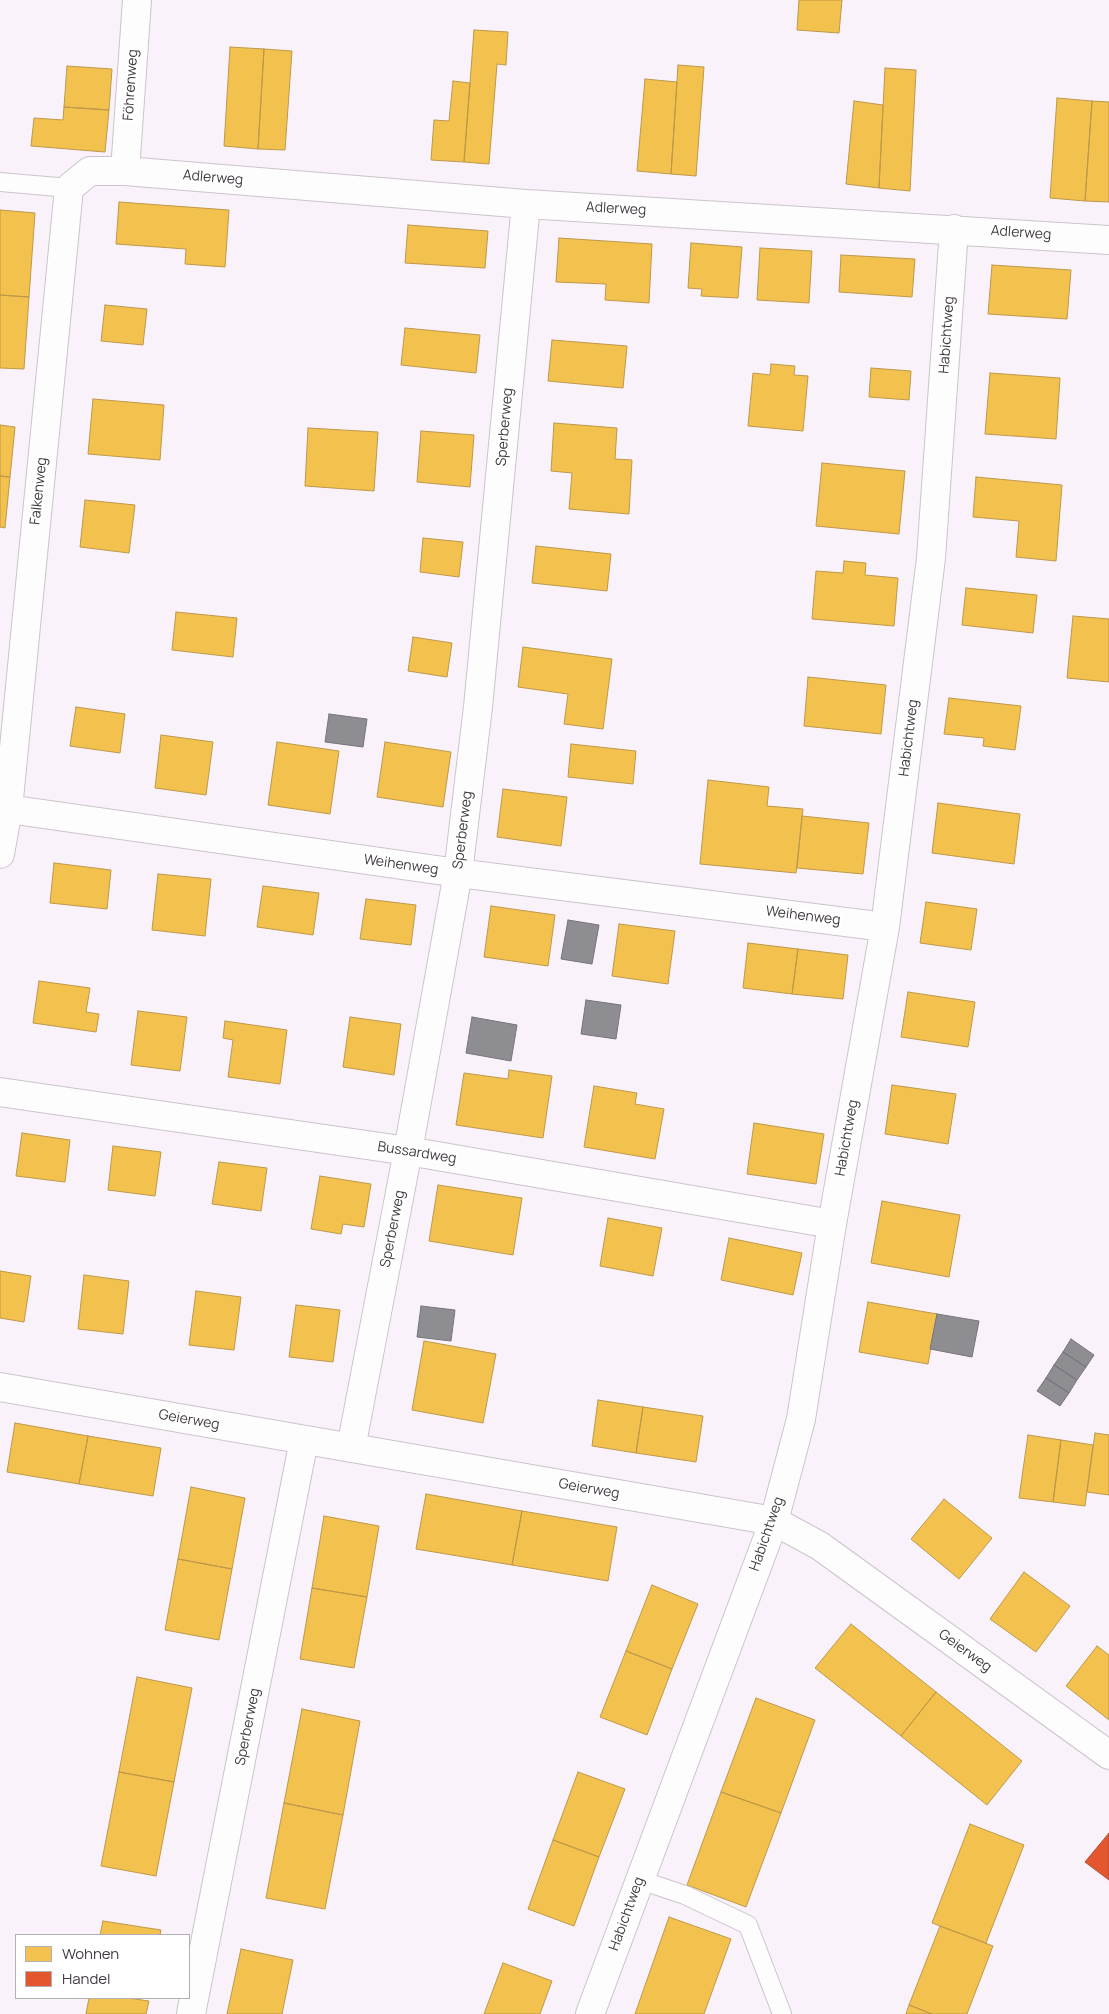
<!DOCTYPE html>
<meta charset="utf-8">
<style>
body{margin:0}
#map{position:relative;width:1109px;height:2014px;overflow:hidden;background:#faf2fa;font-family:Manrope,sans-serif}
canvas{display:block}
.legend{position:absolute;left:15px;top:1934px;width:175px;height:65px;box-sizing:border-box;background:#fff;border:1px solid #b3b0b3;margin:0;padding:6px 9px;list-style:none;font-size:15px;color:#413a42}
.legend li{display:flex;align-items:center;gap:10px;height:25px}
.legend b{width:25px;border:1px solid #b3b0b3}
</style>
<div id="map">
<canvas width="1109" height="2014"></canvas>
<ul class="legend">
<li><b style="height:14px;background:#f2c14e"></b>Wohnen</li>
<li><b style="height:14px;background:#e4572e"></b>Handel</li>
</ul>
</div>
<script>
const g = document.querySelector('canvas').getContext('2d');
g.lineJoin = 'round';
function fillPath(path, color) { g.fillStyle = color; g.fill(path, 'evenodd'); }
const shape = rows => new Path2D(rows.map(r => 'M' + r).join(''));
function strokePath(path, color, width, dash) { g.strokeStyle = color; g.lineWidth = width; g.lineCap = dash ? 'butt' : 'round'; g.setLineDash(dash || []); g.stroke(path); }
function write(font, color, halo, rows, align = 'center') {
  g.font = font + ' Manrope,sans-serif'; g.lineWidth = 5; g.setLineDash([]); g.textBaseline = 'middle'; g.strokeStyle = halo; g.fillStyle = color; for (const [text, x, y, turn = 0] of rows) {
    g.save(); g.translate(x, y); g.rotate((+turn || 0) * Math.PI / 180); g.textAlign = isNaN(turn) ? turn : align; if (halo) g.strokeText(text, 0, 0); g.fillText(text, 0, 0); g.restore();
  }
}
const homes = shape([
 [799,0,842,0,839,33,797,30,799,0],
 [474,30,508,32,506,65,497,64,489,164,464,162,474,30],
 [230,47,264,49,258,149,224,146,230,47],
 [264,49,292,51,285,150,258,149,264,49],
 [678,65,704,67,696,176,671,174,678,65],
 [67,66,112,69,109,110,64,107,67,66],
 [885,68,916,70,910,191,879,188,885,68],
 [645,79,677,82,671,174,637,171,645,79],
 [453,81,470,83,464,162,431,160,434,120,449,121,453,81],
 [1057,98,1092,101,1085,201,1050,198,1057,98],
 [854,101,883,105,879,188,846,184,854,101],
 [1092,101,1109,102,1109,202,1085,201,1092,101],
 [64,107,109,110,105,152,31,146,34,118,63,120,64,107],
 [119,202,229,210,225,267,185,264,186,249,116,244,119,202],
 [0,210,35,213,29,297,0,295,0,210],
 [408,225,488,231,485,268,405,263,408,225],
 [559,238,652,244,649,303,605,300,606,284,556,282,559,238],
 [691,243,742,247,738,298,701,296,702,289,688,288,691,243],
 [760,248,812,251,809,303,757,300,760,248],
 [841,255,915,259,912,297,839,292,841,255],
 [992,265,1071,270,1067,319,988,314,992,265],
 [0,295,29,297,24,369,0,368,0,295],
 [105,305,147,309,143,345,101,341,105,305],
 [405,328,480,335,476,373,401,365,405,328],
 [552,340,627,346,623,388,548,381,552,340],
 [771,364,795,366,794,375,808,376,803,431,748,426,753,373,770,375,771,364],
 [871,368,911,371,909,400,869,397,871,368],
 [990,373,1060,378,1056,439,985,434,990,373],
 [93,399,164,405,160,460,88,454,93,399],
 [554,423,617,428,615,459,632,460,629,514,569,509,572,473,551,471,554,423],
 [0,425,15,427,10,477,0,476,0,425],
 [308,428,378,432,374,491,305,486,308,428],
 [421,431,474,435,470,487,417,482,421,431],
 [822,463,905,471,899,534,816,526,822,463],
 [0,476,10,477,5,528,0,527,0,476],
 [976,477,1062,485,1056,561,1016,557,1019,521,973,517,976,477],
 [85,500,135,505,129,553,80,547,85,500],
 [423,538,463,542,459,577,420,572,423,538],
 [536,546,611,554,607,591,532,583,536,546],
 [844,561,866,563,865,575,898,578,894,626,812,619,816,571,843,573,844,561],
 [966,588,1037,595,1033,633,962,625,966,588],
 [176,612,237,618,233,657,172,650,176,612],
 [1073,616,1109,619,1109,682,1067,678,1073,616],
 [413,637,452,643,447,677,408,671,413,637],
 [523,647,612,659,603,729,564,724,568,694,518,687,523,647],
 [808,677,886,685,881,734,804,726,808,677],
 [949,698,1021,706,1015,750,983,746,984,738,944,734,949,698],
 [76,707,125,714,120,753,70,746,76,707],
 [161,735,213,742,206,795,155,788,161,735],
 [277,742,339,751,330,814,268,805,277,742],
 [385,742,451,752,443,807,377,797,385,742],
 [571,744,636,751,633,784,568,777,571,744],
 [708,780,769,787,767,806,803,809,796,873,700,864,708,780],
 [503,789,567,797,561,846,497,837,503,789],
 [938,803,1020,814,1014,864,932,853,938,803],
 [802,816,869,823,863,874,797,868,802,816],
 [54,863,111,870,107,909,50,903,54,863],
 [158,874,211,879,205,936,152,930,158,874],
 [263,886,319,893,313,935,257,927,263,886],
 [366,899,416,905,411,945,360,939,366,899],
 [926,902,977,909,971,950,920,943,926,902],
 [491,906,555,915,548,966,484,957,491,906],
 [619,924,675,931,668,984,612,976,619,924],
 [748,943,798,949,792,994,743,988,748,943],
 [798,949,848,955,843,999,792,994,798,949],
 [39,981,90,988,86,1012,99,1014,96,1032,33,1023,39,981],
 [908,992,975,1002,968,1047,901,1037,908,992],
 [138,1011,187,1017,180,1071,131,1065,138,1011],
 [350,1017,401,1024,394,1075,343,1067,350,1017],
 [225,1021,287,1030,280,1084,228,1077,233,1040,223,1038,225,1021],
 [509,1070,552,1076,543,1138,456,1125,464,1073,508,1079,509,1070],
 [892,1085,956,1094,948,1144,885,1134,892,1085],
 [594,1086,637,1093,635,1104,664,1109,655,1159,584,1147,594,1086],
 [754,1123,824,1134,816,1184,747,1174,754,1123],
 [22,1133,70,1140,65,1182,16,1176,22,1133],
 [113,1146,161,1152,155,1196,108,1190,113,1146],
 [219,1162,267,1168,261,1211,212,1204,219,1162],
 [320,1176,371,1184,364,1227,343,1224,341,1234,311,1229,320,1176],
 [438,1185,522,1198,513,1255,429,1241,438,1185],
 [882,1201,960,1215,949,1277,871,1263,882,1201],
 [608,1218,662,1228,653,1276,600,1266,608,1218],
 [729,1238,802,1253,793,1295,721,1280,729,1238],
 [0,1271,31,1276,24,1322,0,1318,0,1271],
 [84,1275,129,1281,123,1334,78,1329,84,1275],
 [196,1291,241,1297,234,1350,189,1345,196,1291],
 [868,1302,937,1314,928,1364,859,1352,868,1302],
 [296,1305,340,1310,333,1362,289,1357,296,1305],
 [424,1341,496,1354,483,1423,412,1410,424,1341],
 [598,1400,643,1407,636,1453,592,1446,598,1400],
 [643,1407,703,1416,696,1462,636,1453,643,1407],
 [15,1423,88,1436,79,1484,7,1472,15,1423],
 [1095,1433,1109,1435,1109,1495,1087,1492,1095,1433],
 [1028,1435,1061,1440,1053,1502,1019,1498,1028,1435],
 [88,1436,161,1448,153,1496,79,1484,88,1436],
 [1061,1440,1093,1445,1085,1506,1053,1502,1061,1440],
 [191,1487,245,1498,232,1569,178,1559,191,1487],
 [426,1494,522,1511,512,1565,416,1549,426,1494],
 [944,1499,992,1538,959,1579,911,1539,944,1499],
 [522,1511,617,1527,608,1581,512,1565,522,1511],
 [324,1516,379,1526,367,1597,312,1588,324,1516],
 [178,1559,232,1569,219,1640,165,1630,178,1559],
 [1024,1572,1070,1606,1036,1652,990,1619,1024,1572],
 [652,1585,698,1604,672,1669,626,1651,652,1585],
 [312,1588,367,1597,354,1668,300,1659,312,1588],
 [851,1624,936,1692,901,1736,815,1668,851,1624],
 [1097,1646,1109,1655,1109,1720,1066,1686,1097,1646],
 [626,1651,672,1669,647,1735,600,1717,626,1651],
 [137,1677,192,1688,174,1782,119,1772,137,1677],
 [936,1692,1022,1761,987,1805,901,1736,936,1692],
 [756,1698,815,1720,781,1813,721,1792,756,1698],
 [302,1709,360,1721,343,1815,284,1803,302,1709],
 [119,1772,174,1782,156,1876,101,1866,119,1772],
 [578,1772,625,1789,599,1857,553,1840,578,1772],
 [721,1792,781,1813,746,1907,687,1885,721,1792],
 [284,1803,343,1815,325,1909,266,1898,284,1803],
 [970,1824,1024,1845,986,1943,932,1923,970,1824],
 [553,1840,599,1857,574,1926,528,1909,553,1840],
 [669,1917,731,1939,704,2014,635,2014,669,1917],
 [103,1921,161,1930,160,1935,100,1935,103,1921],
 [940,1926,993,1946,967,2014,932,2014,909,2005,940,1926],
 [241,1949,293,1960,282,2014,227,2014,241,1949],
 [503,1963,552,1981,540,2014,484,2014,503,1963],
 [89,1998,128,1998,149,2001,146,2014,86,2014,89,1998],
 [909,2005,932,2014,906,2014,909,2005]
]);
const shops = shape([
 [1109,1833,1109,1880,1085,1862,1109,1833]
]);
const industry = shape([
 [329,714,367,719,363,747,325,742,329,714],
 [568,920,599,925,592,964,561,959,568,920],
 [586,1000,621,1005,616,1039,581,1034,586,1000],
 [472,1017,517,1025,511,1061,466,1053,472,1017],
 [421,1306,455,1310,451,1341,417,1337,421,1306],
 [937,1314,979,1321,972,1357,930,1349,937,1314],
 [1071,1339,1094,1355,1086,1367,1063,1352,1071,1339],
 [1063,1352,1086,1367,1077,1380,1054,1365,1063,1352],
 [1054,1365,1077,1380,1069,1393,1046,1378,1054,1365],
 [1046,1378,1069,1393,1060,1406,1037,1391,1046,1378]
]);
const lane = shape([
 [0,182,69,188],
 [640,1880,685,1895,748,1925,782,2014]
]);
const street = shape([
 [125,171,137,0],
 [8,809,458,873,885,927],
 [0,854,8,809,69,188,90,171,125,171,526,204,1109,240],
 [0,1092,408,1151,832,1224],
 [0,1387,774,1521,820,1546,1109,1755],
 [351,1448,408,1151,458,873,478,707,526,204],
 [191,2014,304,1440],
 [590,2014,774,1521,801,1419,832,1224,885,927,931,558,954,229]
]);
const streetNames = [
 ["Föhrenweg",131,85,-86],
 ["Adlerweg",213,178,5],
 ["Adlerweg",616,209,3],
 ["Adlerweg",1021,233,4],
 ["Habichtweg",947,335,-86],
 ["Sperberweg",505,427,-85],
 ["Falkenweg",39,491,-84],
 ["Habichtweg",909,738,-83],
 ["Sperberweg",463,830,-83],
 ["Weihenweg",401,865,8],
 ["Weihenweg",803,916,7],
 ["Habichtweg",847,1138,-80],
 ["Bussardweg",417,1153,9],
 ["Sperberweg",393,1229,-79],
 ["Geierweg",189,1420,10],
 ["Geierweg",589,1489,10],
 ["Habichtweg",767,1534,-71],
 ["Geierweg",965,1651,36],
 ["Sperberweg",248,1727,-79],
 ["Habichtweg",627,1914,-70]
];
fillPath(homes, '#f2c14e');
strokePath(homes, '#bd984a', 1);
fillPath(shops, '#e4572e');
strokePath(shops, '#b34e34', 1);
fillPath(industry, '#8d8d92');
strokePath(industry, '#76747a', 1);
strokePath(lane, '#cbc4cb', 20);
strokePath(street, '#cbc4cb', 30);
strokePath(lane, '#fefdfe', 18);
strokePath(street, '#fefdfe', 28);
write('14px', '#413a42', '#fff', streetNames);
</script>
